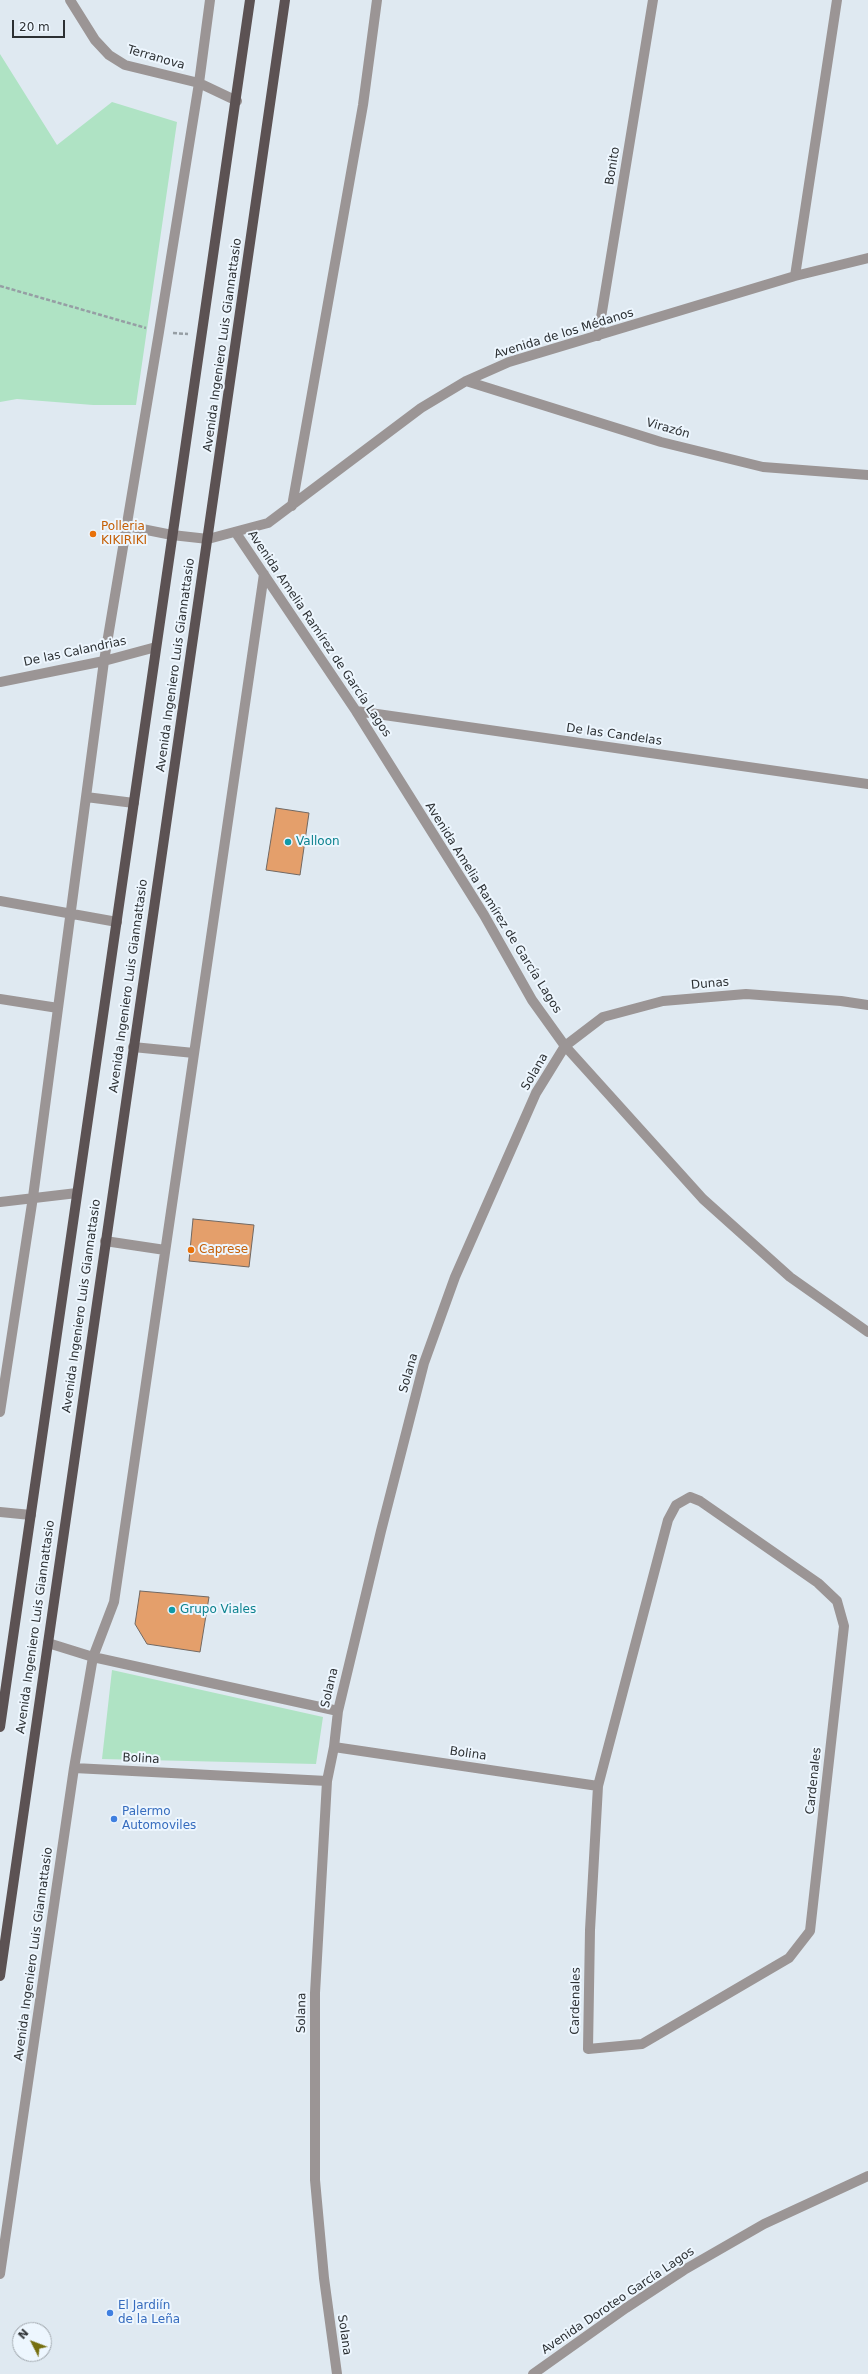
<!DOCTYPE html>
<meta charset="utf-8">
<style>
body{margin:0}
#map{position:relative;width:868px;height:2374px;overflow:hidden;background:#dfe9f1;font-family:"DejaVu Sans",sans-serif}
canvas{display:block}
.north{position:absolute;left:12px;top:2322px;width:40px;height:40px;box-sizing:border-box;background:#edf6fe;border:1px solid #a0a7ad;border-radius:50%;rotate:312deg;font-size:11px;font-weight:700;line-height:16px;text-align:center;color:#2c3033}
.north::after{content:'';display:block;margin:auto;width:14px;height:18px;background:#766f0f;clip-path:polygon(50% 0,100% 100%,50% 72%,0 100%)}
.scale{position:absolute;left:12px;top:20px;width:53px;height:18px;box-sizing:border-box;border:2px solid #2c3033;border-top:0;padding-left:5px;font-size:12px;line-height:14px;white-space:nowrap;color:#2c3033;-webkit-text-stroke:3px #edf6fe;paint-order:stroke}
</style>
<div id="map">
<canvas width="868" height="2374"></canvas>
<div class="north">N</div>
<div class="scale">20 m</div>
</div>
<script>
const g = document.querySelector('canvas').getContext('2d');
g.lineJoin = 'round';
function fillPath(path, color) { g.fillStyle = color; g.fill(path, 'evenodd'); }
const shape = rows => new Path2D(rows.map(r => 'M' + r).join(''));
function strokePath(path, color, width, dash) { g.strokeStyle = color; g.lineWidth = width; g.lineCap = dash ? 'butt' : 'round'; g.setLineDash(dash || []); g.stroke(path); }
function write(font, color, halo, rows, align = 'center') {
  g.font = font + ' "DejaVu Sans",sans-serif'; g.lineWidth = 4; g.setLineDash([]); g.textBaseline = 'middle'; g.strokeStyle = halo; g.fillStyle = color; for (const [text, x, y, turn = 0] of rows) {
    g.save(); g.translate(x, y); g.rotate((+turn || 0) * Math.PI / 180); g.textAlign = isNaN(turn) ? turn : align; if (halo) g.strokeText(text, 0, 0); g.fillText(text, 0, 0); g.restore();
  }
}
const green = shape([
 [0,54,57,145,112,102,177,122,136,405,93,405,17,399,0,402],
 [112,1670,323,1717,316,1764,102,1759]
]);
const building = shape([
 [276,808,309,813,300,875,266,870,276,808],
 [193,1219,254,1225,249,1267,189,1261,193,1219],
 [140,1591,209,1597,200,1652,147,1644,135,1624,140,1591]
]);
const path = shape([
 [0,286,146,328],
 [173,333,188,334]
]);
const minor = shape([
 [70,0,95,40,109,55,125,65,199,83,237,101],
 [795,276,837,0],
 [598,336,653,0],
 [466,381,661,442,763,467,868,475],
 [292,506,363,105,377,0],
 [127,526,172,535,208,539,268,523,421,408,466,381,509,362,795,276,868,258],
 [236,533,356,711,484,915,532,1000,565,1046,703,1199,790,1277,868,1332],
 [0,682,104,661,156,647],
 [356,711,868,784],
 [86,797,134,803],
 [0,901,117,922],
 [0,999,58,1008],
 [133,1047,194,1053],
 [0,1202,77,1193],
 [105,1241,165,1250],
 [0,1412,33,1197,104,661,159,332,199,83,210,0],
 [690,1497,700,1501,818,1583,837,1601,844,1626,810,1931,789,1958,642,2044,588,2049,590,1930,598,1786,668,1520,676,1505,690,1497],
 [0,1512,31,1515],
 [48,1643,93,1657,338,1711],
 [334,1747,598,1786],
 [74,1768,327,1781],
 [0,2274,74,1768,93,1657,114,1602,264,574],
 [337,2374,324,2278,315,2180,315,1993,327,1781,334,1747,338,1711,381,1531,424,1363,455,1277,536,1093,565,1046,603,1017,663,1001,746,994,841,1001,868,1005],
 [533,2374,626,2308,684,2270,764,2224,868,2176]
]);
const major = shape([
 [0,1727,250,0],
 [0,1976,285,0]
]);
const markers = [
 [93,534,4,"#e8710a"],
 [288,842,4,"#0f9aa8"],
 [191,1250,4,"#e8710a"],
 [172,1610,4,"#0f9aa8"],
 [114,1819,4,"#3f7fe0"],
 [110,2313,4,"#3f7fe0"]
];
const streetNames = [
 ["Terranova",156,58,16],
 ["Bonito",613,166,-81],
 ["Avenida de los Médanos",564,334,-17],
 ["Avenida Ingeniero Luis Giannattasio",223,345,-82],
 ["Virazón",668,429,16],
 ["Avenida Amelia Ramírez de García Lagos",319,634,56],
 ["De las Calandrias",75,652,-12],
 ["Avenida Ingeniero Luis Giannattasio",176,665,-82],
 ["De las Candelas",614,735,8],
 ["Avenida Amelia Ramírez de García Lagos",493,908,58],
 ["Dunas",710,984,-5],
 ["Avenida Ingeniero Luis Giannattasio",129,986,-82],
 ["Solana",535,1072,-60],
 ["Avenida Ingeniero Luis Giannattasio",82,1306,-82],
 ["Solana",409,1373,-74],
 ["Avenida Ingeniero Luis Giannattasio",36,1627,-82],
 ["Solana",330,1688,-77],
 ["Bolina",468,1754,8],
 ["Bolina",141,1759,3],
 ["Cardenales",814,1781,-84],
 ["Avenida Ingeniero Luis Giannattasio",34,1954,-82],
 ["Cardenales",576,2001,-89],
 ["Solana",302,2013,-89],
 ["Avenida Doroteo García Lagos",618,2301,-34],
 ["Solana",344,2335,82]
];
const foodNames = [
 ["Polleria",101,527],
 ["KIKIRIKI",101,541],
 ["Caprese",199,1250]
];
const cultureNames = [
 ["Valloon",296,842],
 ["Grupo Viales",180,1610]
];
const shopNames = [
 ["Palermo",122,1812],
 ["Automoviles",122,1826],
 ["El Jardiín",118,2306],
 ["de la Leña",118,2320]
];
fillPath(green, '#afe3c4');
fillPath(building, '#e49f6b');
strokePath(building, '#716862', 1);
strokePath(path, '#969ea4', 2.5, [4, 2]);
strokePath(minor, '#9b9595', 10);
strokePath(major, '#5c5253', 10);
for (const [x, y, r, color] of markers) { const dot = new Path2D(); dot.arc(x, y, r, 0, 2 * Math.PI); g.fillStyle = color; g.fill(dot); strokePath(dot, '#edf6fe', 1.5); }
write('12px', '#2c3033', '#edf6fe', streetNames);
write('12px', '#c56008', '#edf6fe', foodNames, 'left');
write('12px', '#0d838f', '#edf6fe', cultureNames, 'left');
write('12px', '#366cbe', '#edf6fe', shopNames, 'left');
</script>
